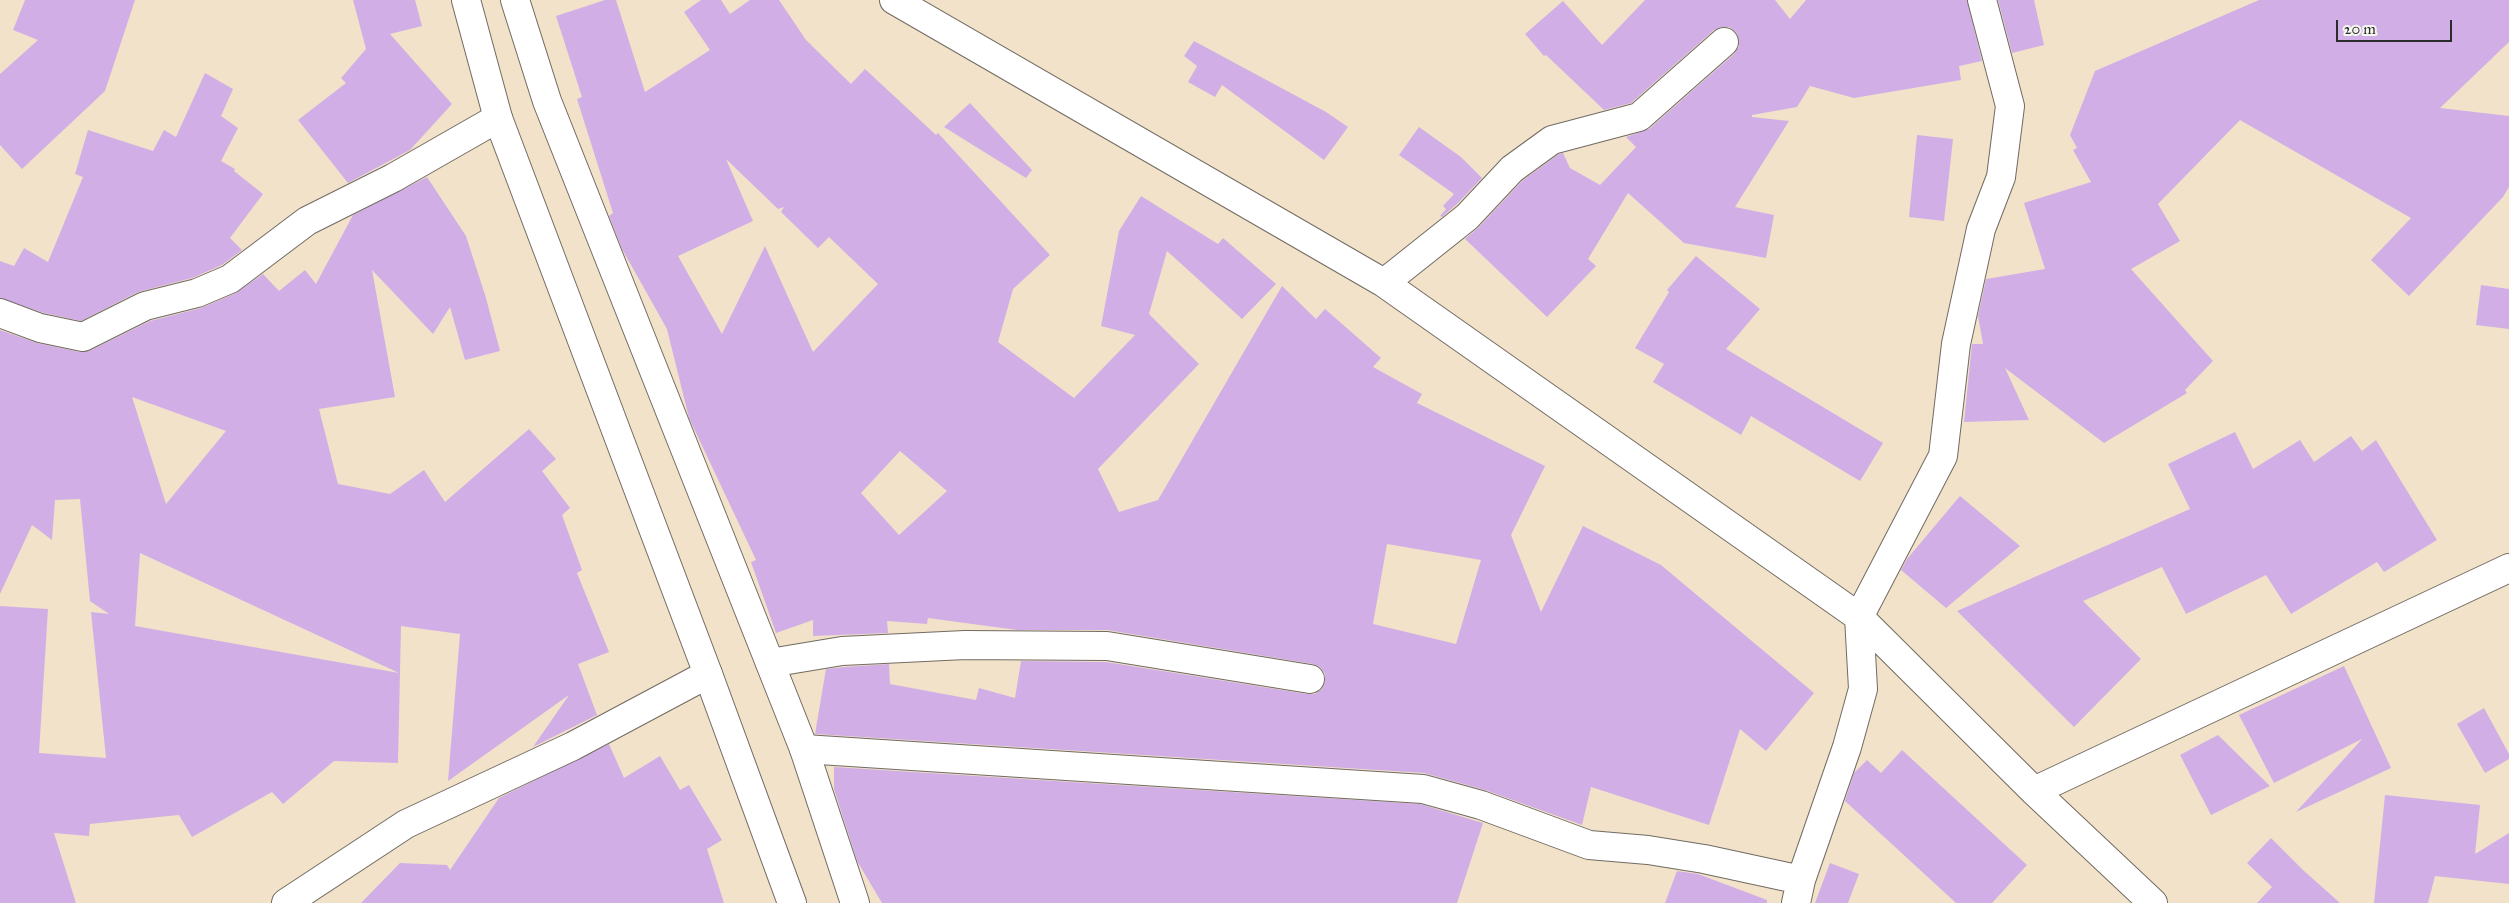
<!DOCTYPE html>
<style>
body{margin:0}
#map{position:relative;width:2509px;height:903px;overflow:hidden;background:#f2e2c9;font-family:"IM FELL Great Primer",serif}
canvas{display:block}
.scale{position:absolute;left:2336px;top:20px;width:116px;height:22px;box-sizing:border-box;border:2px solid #2b2b2b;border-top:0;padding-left:6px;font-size:15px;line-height:18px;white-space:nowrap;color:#2b2b2b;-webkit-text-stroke:4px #f6f6f2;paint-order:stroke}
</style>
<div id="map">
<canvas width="2509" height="903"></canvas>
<div class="scale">20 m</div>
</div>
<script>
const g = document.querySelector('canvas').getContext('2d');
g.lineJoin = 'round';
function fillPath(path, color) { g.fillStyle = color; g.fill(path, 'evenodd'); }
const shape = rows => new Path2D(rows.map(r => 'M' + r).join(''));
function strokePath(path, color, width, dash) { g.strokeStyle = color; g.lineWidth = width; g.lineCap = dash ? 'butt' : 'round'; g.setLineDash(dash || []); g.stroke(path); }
const building = shape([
 [25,0,135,0,105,91,22,169,0,145,0,74,38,40,13,30],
 [353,0,415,0,422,26,390,34,452,104,410,150,348,183,298,120,346,83,341,78,366,49],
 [605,0,616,0,645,92,710,50,684,12,701,0,721,0,730,14,750,0,779,0,806,40,851,84,865,69,936,135,938,133,1050,255,1013,289,998,342,1074,398,1135,335,1101,326,1119,231,1141,196,1218,244,1223,238,1276,284,1242,319,1167,251,1149,314,1199,364,1098,469,1119,512,1158,500,1282,286,1316,319,1325,309,1381,358,1373,367,1422,394,1417,403,1545,466,1511,535,1541,612,1583,526,1661,565,1814,693,1766,751,1740,729,1709,825,1591,787,1582,825,1485,790,1424,773,815,734,826,669,844,667,889,664,890,684,976,700,979,688,1015,698,1021,661,1106,662,1307,694,1315,694,1322,689,1325,682,1325,674,1320,667,1313,664,1107,630,1017,630,928,618,927,624,887,621,888,633,813,636,813,620,776,633,751,562,756,560,689,418,667,329,622,249,609,216,613,213,577,99,582,97,556,16],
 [726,159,778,209,784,207,781,212,818,248,829,237,878,284,813,352,765,246,722,334,678,256,753,221],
 [900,451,947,491,899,535,861,493],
 [1387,544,1481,560,1456,644,1373,624],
 [1645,0,1775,0,1790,19,1806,0,1967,0,1982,61,1959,66,1961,80,1854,98,1810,86,1797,107,1752,115,1752,117,1789,121,1735,207,1774,215,1766,258,1684,243,1628,193,1588,259,1596,266,1547,317,1465,239,1478,228,1522,181,1559,154,1563,153,1570,168,1600,185,1636,147,1626,137,1649,129,1734,54,1739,47,1739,39,1736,32,1729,27,1721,27,1714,30,1631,103,1604,110,1546,55,1544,56,1525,34,1563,1,1602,45],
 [1998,0,2034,0,2044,45,2012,53],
 [2259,0,2509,0,2509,42,2440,108,2509,116,2509,187,2503,197,2409,296,2371,260,2411,218,2240,120,2158,204,2180,241,2131,269,2213,361,2185,390,2187,393,2104,443,2005,368,2029,420,1964,422,1972,344,1983,344,1978,316,1986,279,2045,269,2024,203,2091,182,2073,150,2077,148,2070,135,2095,71],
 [1194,41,1326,112,1348,127,1324,160,1222,85,1215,97,1188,82,1197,66,1184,56],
 [205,73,233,89,221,116,238,128,221,161,235,169,234,171,263,194,230,238,242,250,222,265,192,278,138,292,81,321,44,313,0,298,0,261,14,266,24,248,48,262,83,177,75,174,88,130,153,151,164,130,176,137],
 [970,103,1032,170,1026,178,944,127],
 [1419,127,1461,157,1482,178,1456,205,1442,217,1440,216,1446,209,1443,206,1454,194,1399,155],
 [1917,135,1953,139,1944,221,1909,217],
 [427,177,466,236,486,298,500,351,465,360,450,307,433,334,372,270,395,397,319,409,338,484,390,494,424,470,445,502,529,429,556,459,542,471,570,508,562,515,582,570,577,573,609,652,578,664,597,715,533,747,569,695,448,781,460,634,401,626,398,763,334,761,283,804,272,792,192,837,179,815,90,824,89,836,54,833,76,903,0,903,0,606,48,609,39,753,106,758,91,612,109,614,90,601,80,499,55,500,52,540,32,525,0,594,0,330,37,343,80,352,89,351,150,321,201,308,236,293,263,274,279,291,305,270,316,284,353,215],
 [132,397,226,431,166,504],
 [140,553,399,673,135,626],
 [1696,256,1760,309,1726,349,1883,443,1860,481,1751,416,1741,435,1653,382,1664,364,1635,348,1669,292,1667,290],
 [2481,285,2509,289,2509,329,2476,325],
 [2235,432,2253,469,2300,440,2314,462,2351,436,2362,451,2376,440,2437,540,2384,572,2377,562,2291,614,2266,575,2186,614,2162,567,2083,601,2141,659,2074,727,1957,611,2190,509,2168,464],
 [1960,496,2020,546,1946,608,1901,570,1907,559],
 [2344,666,2391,768,2296,812,2362,739,2274,783,2239,715],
 [2484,708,2509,754,2509,759,2485,773,2457,724],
 [2218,735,2270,786,2211,815,2180,755],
 [609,744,624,778,660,756,680,790,689,785,722,840,707,849,724,903,361,903,400,863,447,865,450,870,499,798],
 [1902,750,2027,865,1992,903,1956,903,1845,801,1854,773,1867,760,1881,773],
 [834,767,1420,804,1483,823,1457,903,882,903,857,861,834,789],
 [2385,795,2480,805,2475,854,2509,833,2509,884,2435,876,2428,903,2374,903],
 [2271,838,2303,870,2340,903,2257,903,2272,887,2247,863],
 [1830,863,1859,874,1848,903,1815,903],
 [1677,871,1698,874,1767,900,1767,903,1665,903]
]);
const minor = shape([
 [894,0,1384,283,1859,617,2034,791,2153,903],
 [1384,283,1467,217,1512,169,1552,140,1639,117,1724,42],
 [0,313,40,328,83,337,145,306,197,293,230,279,307,221,393,178,498,118],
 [770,663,842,651,965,645,1107,646,1310,679],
 [804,749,1423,789,1481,805,1589,845,1648,850,1704,859,1801,880],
 [2034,791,2509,568],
 [286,903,406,824,573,746,708,674],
 [1796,903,1801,880,1847,747,1863,689,1859,617,1943,456,1956,344,1981,229,2001,177,2010,106,1982,0]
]);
const secondary = shape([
 [466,0,498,118,708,674,792,903],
 [515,0,547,101,804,749,855,903]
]);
fillPath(building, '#d1afe6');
strokePath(minor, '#716b62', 30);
strokePath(secondary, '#716b62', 30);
strokePath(minor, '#fff', 28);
strokePath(secondary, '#fff', 28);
</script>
